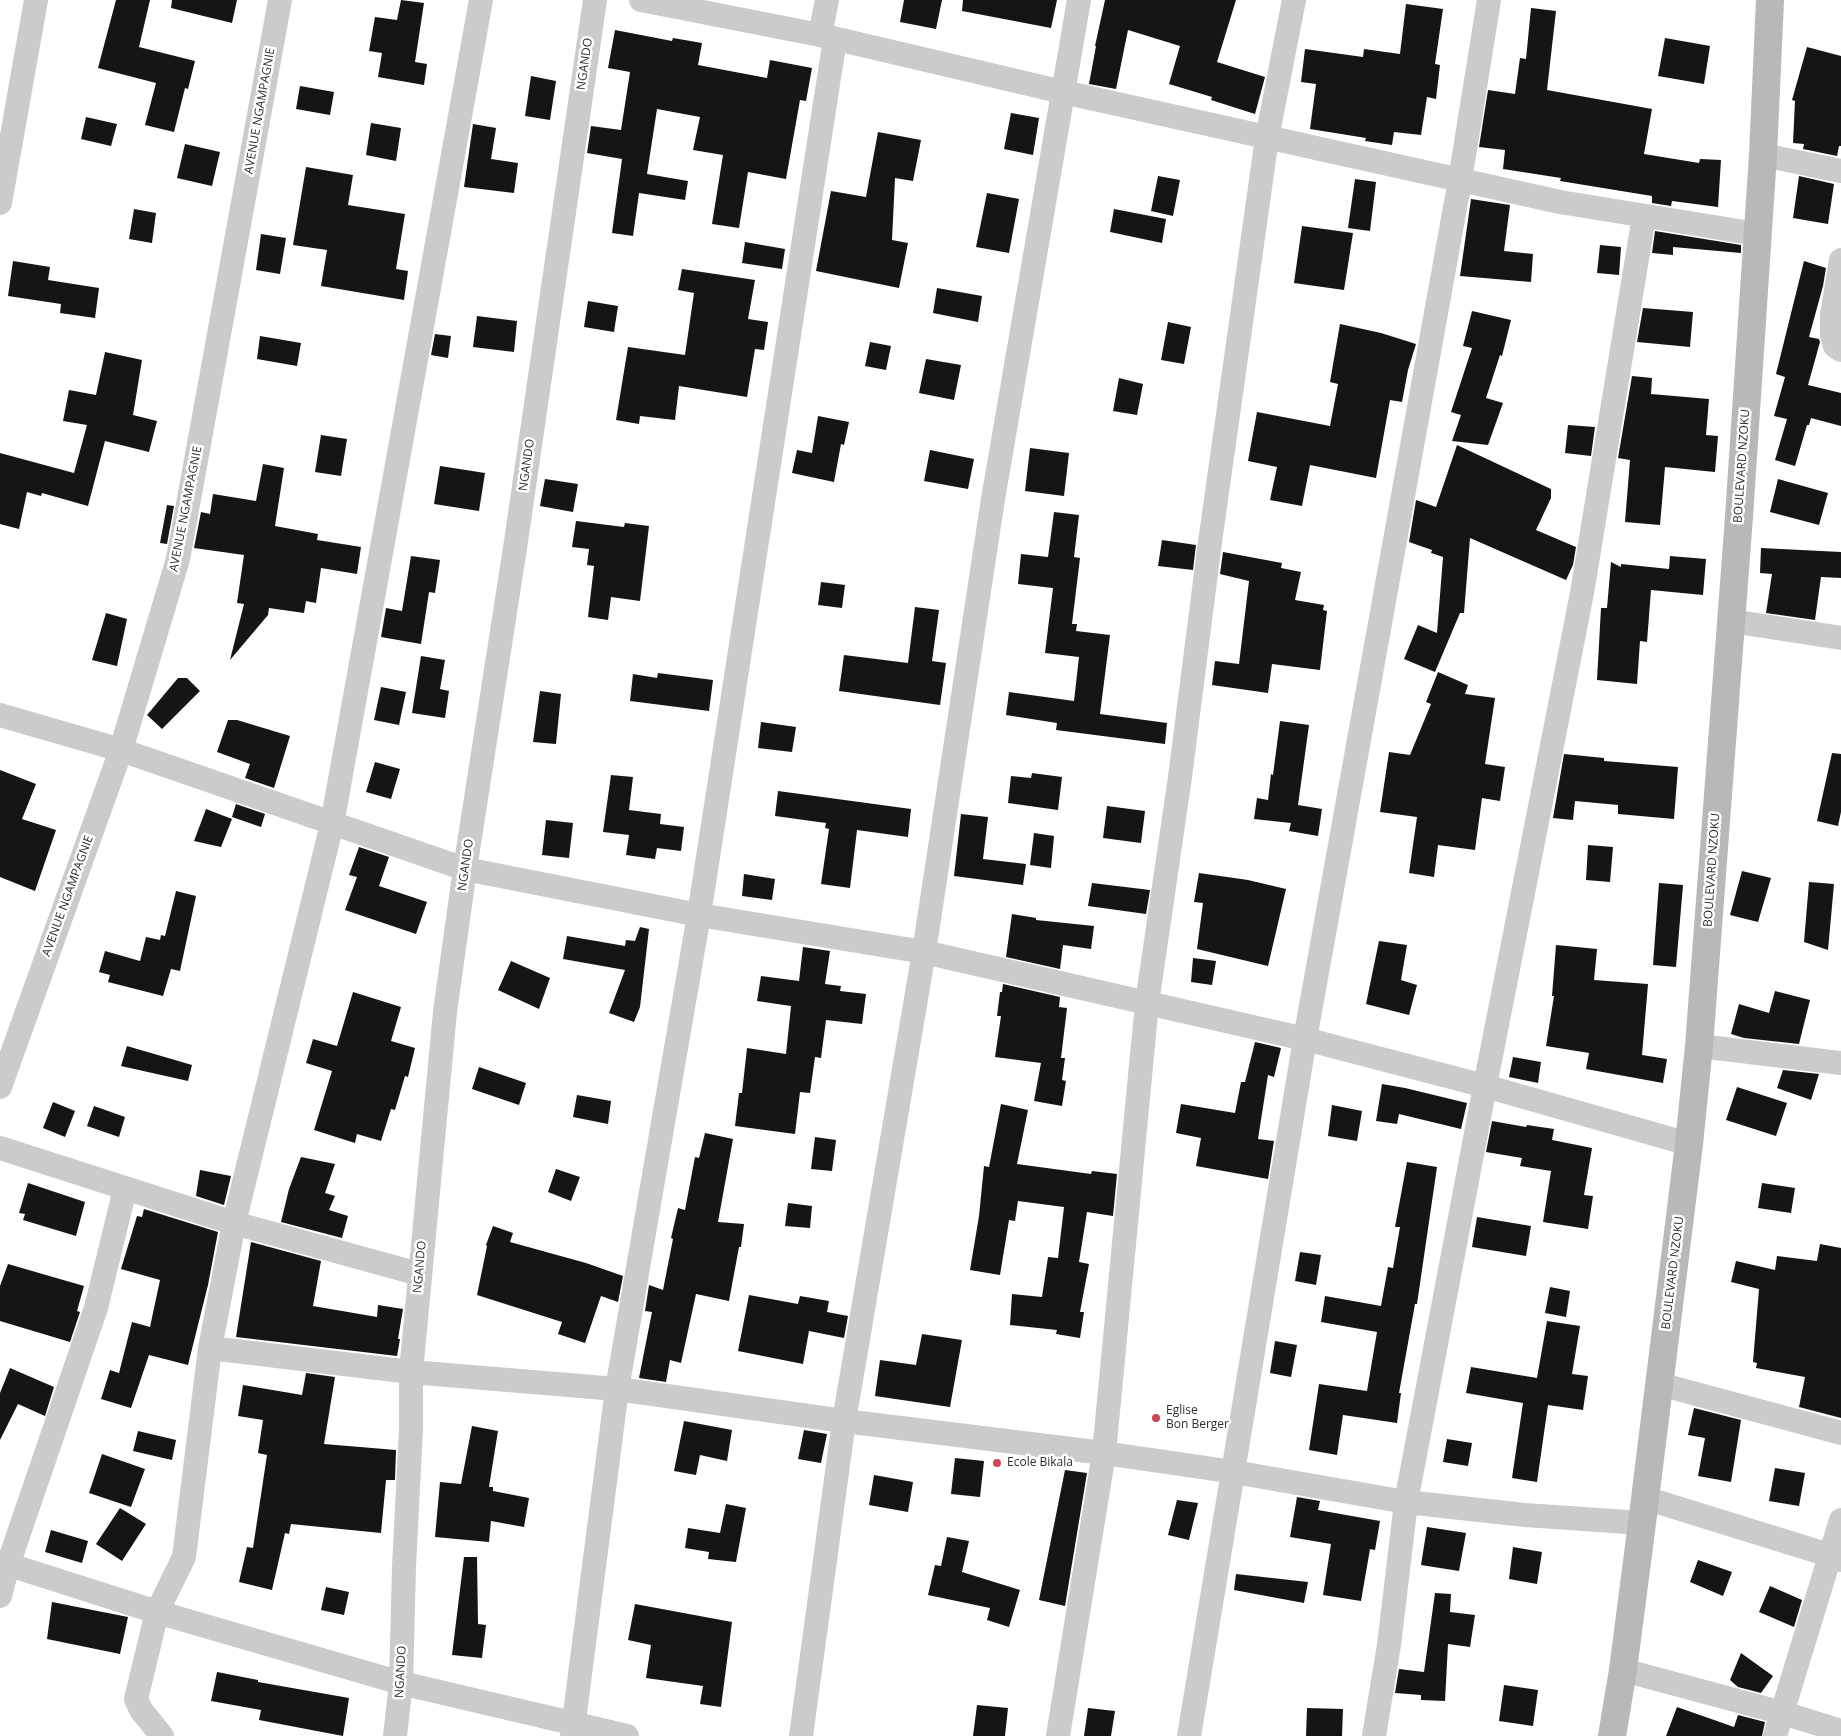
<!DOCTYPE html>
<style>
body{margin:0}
canvas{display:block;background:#fff}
</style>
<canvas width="1841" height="1736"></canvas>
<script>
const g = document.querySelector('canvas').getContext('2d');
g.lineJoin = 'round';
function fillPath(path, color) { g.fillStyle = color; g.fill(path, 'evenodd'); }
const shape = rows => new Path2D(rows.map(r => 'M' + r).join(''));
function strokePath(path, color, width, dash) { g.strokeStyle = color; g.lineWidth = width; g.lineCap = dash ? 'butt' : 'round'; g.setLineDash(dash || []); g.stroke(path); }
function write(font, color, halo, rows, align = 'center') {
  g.font = font + ' "Open Sans",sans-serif'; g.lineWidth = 5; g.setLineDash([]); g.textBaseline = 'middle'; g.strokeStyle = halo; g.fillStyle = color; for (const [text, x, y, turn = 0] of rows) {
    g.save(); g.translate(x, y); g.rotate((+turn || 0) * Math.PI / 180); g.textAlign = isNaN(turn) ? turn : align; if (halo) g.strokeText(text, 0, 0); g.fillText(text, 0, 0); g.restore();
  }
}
const building = shape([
 [116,0,150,0,139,47,195,61,188,89,185,88,174,132,145,125,156,83,98,68],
 [172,0,237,0,232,23,171,8],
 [401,0,424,3,415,62,427,64,424,85,378,77,382,53,369,51,375,17,397,20],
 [904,0,942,0,936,29,900,22],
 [963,0,1057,0,1051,28,962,11],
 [1105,0,1236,0,1217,62,1265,77,1255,114,1211,100,1212,97,1169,84,1180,46,1128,30,1116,89,1089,84,1096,46,1095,46],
 [1406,4,1443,9,1435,64,1440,65,1436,99,1427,97,1421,135,1394,132,1392,145,1365,141,1366,138,1310,129,1316,84,1301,82,1305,49,1363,57,1364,49,1400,54],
 [1531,8,1556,11,1547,90,1652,109,1644,154,1699,163,1700,159,1721,160,1718,207,1672,201,1671,206,1652,203,1652,196,1560,181,1561,178,1503,169,1505,150,1479,147,1488,90,1515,94,1520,58,1526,59],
 [615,30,672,41,673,38,702,43,698,65,767,78,770,60,812,68,806,101,800,100,786,179,748,172,739,228,712,224,723,155,693,150,700,117,657,109,647,174,688,181,685,200,639,193,633,236,612,233,622,159,587,153,591,126,621,130,630,72,608,68],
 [1665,38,1710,46,1704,84,1658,76],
 [1807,47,1841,56,1841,146,1839,146,1837,156,1803,149,1804,144,1793,143,1795,101,1792,100],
 [531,76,556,81,550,120,525,116],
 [300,86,334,92,330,115,296,109],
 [1011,113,1039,118,1033,155,1004,149],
 [86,117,117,124,111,146,81,139],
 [371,123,401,128,396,161,366,155],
 [473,124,496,128,491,159,518,163,514,193,464,187],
 [878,132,921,140,913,181,895,178,892,240,908,243,899,288,816,271,831,191,866,197],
 [185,144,220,152,212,186,177,178],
 [306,167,353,175,348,205,405,214,396,269,408,271,404,300,321,286,327,250,293,245],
 [1158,176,1180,180,1173,216,1151,211],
 [1799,176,1834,184,1828,224,1793,218],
 [1355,179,1376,182,1370,231,1348,228],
 [987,193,1019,199,1009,253,976,247],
 [1471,199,1510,205,1504,251,1533,254,1531,282,1460,276],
 [134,209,156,213,152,243,129,239],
 [1114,209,1166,219,1162,243,1110,232],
 [1302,226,1353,233,1344,290,1294,283],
 [1655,231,1741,245,1741,253,1673,247,1673,255,1652,253],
 [261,234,286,238,280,274,256,270],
 [745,242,785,249,782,269,742,263],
 [1600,245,1621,247,1619,275,1597,273],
 [13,261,50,267,48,280,99,288,95,318,60,313,61,304,8,296],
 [1804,261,1826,268,1823,286,1809,337,1819,339,1820,342,1808,385,1841,393,1841,426,1811,418,1809,425,1807,425,1795,466,1775,460,1787,419,1774,416,1785,377,1776,374],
 [682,269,755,280,748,319,768,322,764,350,755,349,747,397,679,386,675,420,640,416,639,424,616,420,628,347,685,355,694,293,678,290],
 [937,288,982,296,978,322,933,313],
 [588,301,618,306,614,332,584,327],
 [1643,308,1693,312,1690,347,1637,342],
 [1472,311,1511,320,1502,356,1500,355,1486,398,1503,403,1488,445,1452,441,1461,415,1451,412,1472,348,1463,346],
 [477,316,517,321,514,352,473,347],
 [1168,322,1191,327,1184,364,1161,360],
 [1340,324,1381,333,1416,344,1408,370,1402,402,1390,400,1376,478,1310,465,1302,506,1270,500,1277,467,1248,461,1257,412,1330,426,1338,384,1330,382],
 [435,334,451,336,448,358,431,355],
 [260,336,301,343,297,366,257,359],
 [870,342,891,346,886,370,865,366],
 [105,352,142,360,133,415,157,421,149,452,105,441,88,506,42,493,41,496,27,492,19,529,0,524,0,453,74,473,87,425,63,421,69,390,96,395],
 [926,359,961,365,954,400,919,393],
 [1632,376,1652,378,1651,394,1709,399,1706,435,1718,436,1715,472,1665,467,1660,525,1625,522,1630,460,1618,458],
 [1119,378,1143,384,1137,415,1113,411],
 [818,416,849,422,844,445,841,444,834,482,792,473,797,450,812,453],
 [1568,425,1595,427,1591,456,1565,453],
 [321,435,347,439,341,476,315,472],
 [1457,445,1551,489,1551,498,1536,530,1576,547,1573,565,1566,580,1470,538,1464,613,1460,613,1435,672,1404,659,1418,625,1437,633,1443,557,1431,553,1432,550,1409,542,1416,500,1436,507],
 [1030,448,1069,453,1064,496,1025,491],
 [930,450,974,459,968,489,924,481],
 [263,464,284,468,275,526,318,534,317,540,361,547,357,574,321,568,316,603,306,601,304,613,269,608,268,615,230,660,244,604,237,603,244,555,194,548,201,512,210,514,213,494,256,501],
 [440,466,485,473,479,511,434,504],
 [545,479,578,484,573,512,540,506],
 [1778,479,1828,493,1819,525,1770,512],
 [167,505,174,506,167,544,160,543],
 [1054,512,1079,515,1074,557,1080,558,1072,624,1077,624,1076,631,1110,635,1100,714,1167,723,1165,744,1056,730,1057,723,1006,715,1009,692,1074,701,1079,657,1045,653,1053,588,1018,584,1021,554,1048,557],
 [576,521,624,527,625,523,649,526,640,601,611,597,608,620,588,617,594,566,587,565,589,549,572,547],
 [1162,540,1196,545,1193,570,1158,566],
 [1761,548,1841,552,1841,578,1821,577,1815,620,1766,613,1772,574,1760,573],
 [1223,552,1282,563,1281,568,1301,572,1295,600,1324,605,1323,610,1327,611,1320,670,1272,664,1268,693,1212,685,1215,661,1239,664,1249,581,1220,574],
 [411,556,440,560,435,593,429,592,421,644,381,637,386,608,402,611],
 [1670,556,1706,559,1703,595,1651,590,1647,642,1640,641,1637,684,1597,680,1601,608,1607,608,1611,562,1621,567,1621,564,1669,569],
 [821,582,845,585,842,608,818,605],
 [915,607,939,610,932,661,946,663,940,705,839,691,844,655,908,663],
 [106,613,127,619,117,666,92,660],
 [421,656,445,660,440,689,449,691,445,718,412,713],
 [1438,672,1468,685,1465,694,1495,698,1485,764,1505,767,1500,801,1482,798,1475,850,1438,845,1434,877,1409,873,1417,817,1380,812,1389,752,1410,755,1431,704,1426,702],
 [658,673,713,680,709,711,630,701,633,674,657,678],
 [178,678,187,678,200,691,162,729,147,715],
 [381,687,406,692,399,725,374,720],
 [540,691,561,694,556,744,533,742],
 [228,720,237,720,290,736,274,788,245,778,250,764,217,752],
 [1280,721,1309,725,1298,805,1322,809,1318,836,1289,831,1291,823,1254,819,1257,798,1268,800,1271,774,1273,775],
 [761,722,796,727,792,752,758,748],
 [1832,753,1841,754,1841,812,1838,826,1817,821],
 [1564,754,1604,758,1604,761,1678,767,1674,819,1618,814,1618,805,1575,801,1573,820,1553,818],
 [375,762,400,769,391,799,366,792],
 [0,770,36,784,22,819,56,830,35,891,0,877],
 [1032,773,1062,777,1058,810,1008,803,1011,776,1031,778],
 [611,775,633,777,629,810,661,814,660,824,684,827,681,851,657,848,655,859,626,855,629,835,603,832],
 [778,791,911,809,908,837,857,830,850,888,821,884,829,829,825,828,826,823,775,816],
 [236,804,265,814,261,827,232,817],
 [1107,806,1145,811,1141,843,1103,838],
 [206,809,232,819,221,847,194,841],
 [961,814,988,817,983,859,1026,864,1023,885,954,876],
 [546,820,573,823,569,858,542,855],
 [1034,833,1054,836,1051,868,1030,865],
 [1588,845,1613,847,1610,882,1586,880],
 [359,847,389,857,379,886,427,902,416,934,345,910,357,877,349,875],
 [1742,871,1771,878,1758,922,1730,915],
 [1199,873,1248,880,1286,889,1268,966,1197,949,1203,903,1194,902],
 [744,874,775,879,772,900,742,896],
 [1809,882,1834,884,1828,950,1804,942],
 [1092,883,1150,890,1146,914,1088,906],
 [1659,883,1683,885,1676,967,1653,965],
 [176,891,196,896,180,971,171,969,163,996,108,982,110,975,99,972,105,951,140,961,146,937,160,940,161,935,165,936],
 [1012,914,1036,918,1036,920,1094,926,1091,949,1063,945,1060,969,1006,957],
 [640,927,649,929,640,1007,634,1022,609,1013,625,970,563,959,567,936,625,946,626,940,635,941],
 [1379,941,1407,945,1401,980,1417,985,1409,1015,1366,1004],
 [1556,945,1597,949,1594,980,1648,984,1642,1055,1667,1059,1663,1083,1586,1069,1589,1053,1546,1046,1554,996,1552,996],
 [803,947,830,951,825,984,841,986,840,991,866,994,862,1024,826,1020,821,1058,815,1057,810,1093,800,1092,795,1134,735,1126,739,1093,742,1093,747,1048,786,1054,791,1006,757,1001,761,976,799,981],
 [1193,958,1216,961,1212,985,1191,982],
 [511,961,550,978,539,1009,498,990],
 [1003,984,1060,997,1059,1007,1067,1008,1061,1058,1065,1058,1062,1080,1066,1081,1062,1106,1034,1101,1041,1063,995,1057,1001,1016,997,1016,1000,992,1002,992],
 [1775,991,1810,1000,1799,1044,1744,1038,1731,1034,1739,1004,1769,1013],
 [353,992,401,1007,391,1041,415,1048,408,1077,405,1076,395,1110,391,1109,381,1141,357,1134,355,1143,314,1130,332,1071,306,1063,313,1039,337,1046],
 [1255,1042,1281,1048,1274,1077,1268,1075,1258,1139,1274,1141,1268,1179,1196,1166,1201,1138,1176,1133,1181,1104,1235,1113,1241,1082,1245,1082],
 [127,1046,192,1065,188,1081,121,1066],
 [1513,1057,1541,1062,1538,1083,1509,1077],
 [479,1067,526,1083,519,1105,472,1089],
 [1783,1070,1819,1074,1811,1100,1777,1088],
 [1382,1084,1405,1088,1467,1103,1461,1129,1399,1114,1397,1124,1376,1121],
 [1737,1087,1787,1103,1776,1136,1726,1120],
 [577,1095,611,1101,608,1124,573,1117],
 [53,1102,75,1111,65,1137,43,1128],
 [1001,1104,1028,1110,1017,1164,1091,1174,1092,1171,1117,1174,1113,1216,1087,1212,1079,1262,1089,1264,1080,1312,1084,1312,1080,1338,1056,1334,1057,1330,1010,1325,1012,1294,1042,1297,1048,1257,1058,1258,1064,1207,1018,1201,1015,1221,1009,1220,1000,1275,970,1270,979,1216,984,1166,989,1167],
 [1332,1105,1362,1111,1357,1141,1328,1136],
 [94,1106,125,1117,119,1137,87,1126],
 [1492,1121,1526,1127,1527,1125,1554,1129,1552,1140,1592,1148,1584,1195,1593,1196,1588,1229,1543,1222,1551,1171,1520,1166,1522,1158,1486,1152],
 [705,1133,733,1139,718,1222,744,1224,741,1247,739,1247,729,1301,696,1294,681,1363,670,1360,666,1382,639,1378,652,1312,645,1311,649,1285,663,1290,673,1239,671,1238,678,1208,685,1210,695,1157,699,1158],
 [815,1137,836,1140,832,1171,811,1169],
 [301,1157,335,1164,325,1193,335,1196,329,1210,348,1216,342,1238,281,1222,289,1189],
 [1407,1162,1437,1167,1417,1304,1415,1304,1399,1393,1401,1393,1397,1423,1343,1415,1337,1455,1309,1450,1319,1384,1367,1391,1377,1332,1321,1322,1325,1296,1381,1306,1388,1267,1393,1268,1400,1227,1395,1227],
 [556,1169,580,1177,571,1201,548,1192],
 [200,1170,231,1176,224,1205,196,1196],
 [28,1183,85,1202,76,1236,23,1220,25,1214,19,1213],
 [1762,1183,1795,1188,1791,1213,1758,1208],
 [788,1203,812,1206,810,1228,785,1226],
 [144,1209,218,1232,208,1285,188,1365,149,1355,131,1408,101,1399,110,1370,119,1373,132,1322,150,1327,160,1280,121,1269,137,1216,142,1217],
 [1477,1217,1531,1226,1526,1256,1472,1247],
 [493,1226,513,1233,510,1242,586,1263,623,1276,618,1302,601,1296,585,1343,558,1334,562,1322,477,1295,487,1246,486,1245],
 [251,1242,321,1261,313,1306,377,1317,378,1305,403,1309,398,1339,400,1339,397,1356,236,1337],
 [1820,1244,1841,1248,1841,1418,1799,1407,1805,1377,1756,1368,1757,1363,1753,1362,1759,1289,1731,1282,1736,1261,1775,1270,1777,1256,1817,1261],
 [1300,1252,1321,1255,1316,1285,1295,1281],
 [8,1264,84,1286,77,1311,80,1312,70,1342,0,1321,0,1286],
 [1550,1287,1570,1291,1566,1317,1545,1313],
 [749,1295,798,1304,800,1296,829,1301,827,1312,848,1316,844,1338,809,1331,803,1364,738,1351],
 [1547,1321,1580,1326,1572,1374,1588,1376,1583,1410,1548,1405,1537,1482,1512,1478,1523,1403,1466,1393,1471,1367,1537,1378],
 [922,1334,962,1340,950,1407,875,1396,880,1360,916,1365],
 [1275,1341,1297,1345,1291,1377,1270,1373],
 [10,1368,54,1387,45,1416,18,1404,0,1440,0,1393],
 [306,1373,335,1377,324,1444,396,1450,395,1480,386,1480,381,1533,291,1524,289,1534,285,1533,272,1590,239,1582,247,1547,253,1548,267,1455,258,1453,263,1420,238,1416,243,1385,302,1395],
 [1694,1408,1741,1420,1731,1482,1698,1476,1705,1438,1688,1435],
 [684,1421,732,1430,727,1461,700,1455,696,1475,674,1471],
 [472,1426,498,1431,489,1487,493,1487,493,1491,529,1498,524,1527,491,1521,489,1542,435,1537,440,1482,461,1484],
 [804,1430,827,1434,821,1463,798,1459],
 [138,1431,176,1440,172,1460,133,1451],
 [1447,1439,1472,1443,1468,1466,1443,1462],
 [102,1454,145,1469,131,1507,89,1493],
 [955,1458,984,1461,980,1497,951,1494],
 [1775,1468,1805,1473,1799,1506,1769,1501],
 [1065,1470,1087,1473,1065,1606,1039,1600],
 [874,1475,913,1482,908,1512,869,1505],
 [1297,1497,1320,1501,1318,1510,1380,1521,1375,1550,1370,1549,1361,1601,1323,1595,1331,1544,1290,1537],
 [1177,1500,1198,1503,1189,1540,1168,1535],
 [726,1504,746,1508,736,1562,708,1559,709,1552,685,1548,688,1528,720,1533],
 [120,1508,146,1524,122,1561,96,1544],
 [1427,1527,1466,1533,1459,1571,1421,1565],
 [51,1530,88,1541,82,1563,45,1552],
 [947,1537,969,1541,962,1572,1020,1590,1009,1627,987,1620,990,1608,928,1595,935,1565,941,1566],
 [1513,1547,1542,1552,1537,1584,1509,1579],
 [464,1557,477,1557,478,1624,486,1625,482,1658,452,1655],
 [1698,1560,1732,1572,1723,1596,1690,1582],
 [1236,1574,1308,1582,1304,1603,1234,1590],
 [1770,1586,1802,1600,1794,1627,1759,1612],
 [326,1587,349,1592,344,1615,321,1610],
 [1435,1593,1451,1594,1450,1612,1475,1615,1470,1647,1448,1644,1445,1701,1421,1700,1421,1695,1395,1693,1399,1669,1424,1672],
 [52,1602,128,1617,120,1654,47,1639],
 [635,1604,732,1622,721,1707,700,1704,703,1686,646,1678,651,1645,628,1640],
 [1741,1653,1773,1676,1761,1693,1738,1687,1730,1680],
 [217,1672,258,1680,258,1682,349,1698,343,1736,259,1720,261,1710,211,1701],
 [1504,1685,1538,1690,1533,1726,1499,1721],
 [977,1705,1008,1708,1005,1736,973,1736],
 [1677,1707,1734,1727,1738,1715,1765,1722,1762,1736,1666,1736],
 [1088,1708,1115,1711,1111,1736,1084,1736],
 [1307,1708,1343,1709,1342,1736,1306,1736]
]);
const street = shape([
 [641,0,820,35,1063,92,1560,202,1757,234],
 [820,35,827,0],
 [1763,155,1841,171],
 [0,203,36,0],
 [1841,260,1832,315,1832,335,1835,346,1841,350],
 [1731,621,1841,638],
 [0,715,121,750,465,869,699,915,924,952,1305,1039,1485,1086,1689,1144],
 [1699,1046,1841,1063],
 [0,1087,121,750,178,559,280,0],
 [0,1148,234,1223,419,1274],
 [210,1348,411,1372,617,1389,844,1421,1104,1453,1234,1472,1406,1502,1525,1515,1642,1523],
 [1659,1384,1841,1433],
 [1645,1498,1829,1555,1841,1560],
 [0,1562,157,1612,401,1683,627,1736],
 [0,1596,8,1565,96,1308,125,1189],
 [1623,1670,1783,1713,1841,1731],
 [162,1736,141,1710,136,1699,138,1691,157,1612,184,1557,210,1348,234,1223,332,824,481,0],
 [395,1736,401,1683,404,1567,411,1429,411,1372,445,1012,465,869,515,548,595,0],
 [572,1736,617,1389,699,915,835,39],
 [801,1736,844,1421,924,952,993,499,1079,0],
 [1058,1736,1104,1453,1147,1003,1180,777,1210,542,1267,138,1294,0],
 [1189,1736,1305,1039,1460,180,1489,0],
 [1374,1736,1389,1645,1406,1502,1485,1086,1582,593,1644,216],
 [1775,1736,1841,1520]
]);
const secondary = shape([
 [1612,1736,1623,1670,1642,1523,1689,1144,1699,1046,1739,517,1763,155,1770,0]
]);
const markers = [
 [1156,1418,5,"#d04555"],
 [997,1463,5,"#d04555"]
];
const streetNames = [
 ["NGANDO",585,64,-82],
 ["AVENUE NGAMPAGNIE",260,111,-80],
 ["NGANDO",527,465,-82],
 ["BOULEVARD NZOKU",1742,466,-86],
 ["AVENUE NGAMPAGNIE",186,509,-79],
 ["NGANDO",466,865,-82],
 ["BOULEVARD NZOKU",1712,870,-86],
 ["AVENUE NGAMPAGNIE",68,896,-70],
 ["NGANDO",420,1267,-85],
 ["BOULEVARD NZOKU",1673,1273,-83],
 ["NGANDO",401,1672,-87]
];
const poiNames = [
 ["Eglise",1166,1411],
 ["Bon Berger",1166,1425],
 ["Ecole Bikala",1007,1463]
];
fillPath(building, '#151515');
strokePath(street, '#cbcbcb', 24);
strokePath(secondary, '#b8b8b8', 28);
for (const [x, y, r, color] of markers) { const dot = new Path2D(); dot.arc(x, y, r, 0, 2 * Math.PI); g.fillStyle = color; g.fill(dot); strokePath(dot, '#fff', 2); }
write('12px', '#2e2e2e', '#fff', streetNames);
write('12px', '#2e2e2e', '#fff', poiNames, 'left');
</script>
